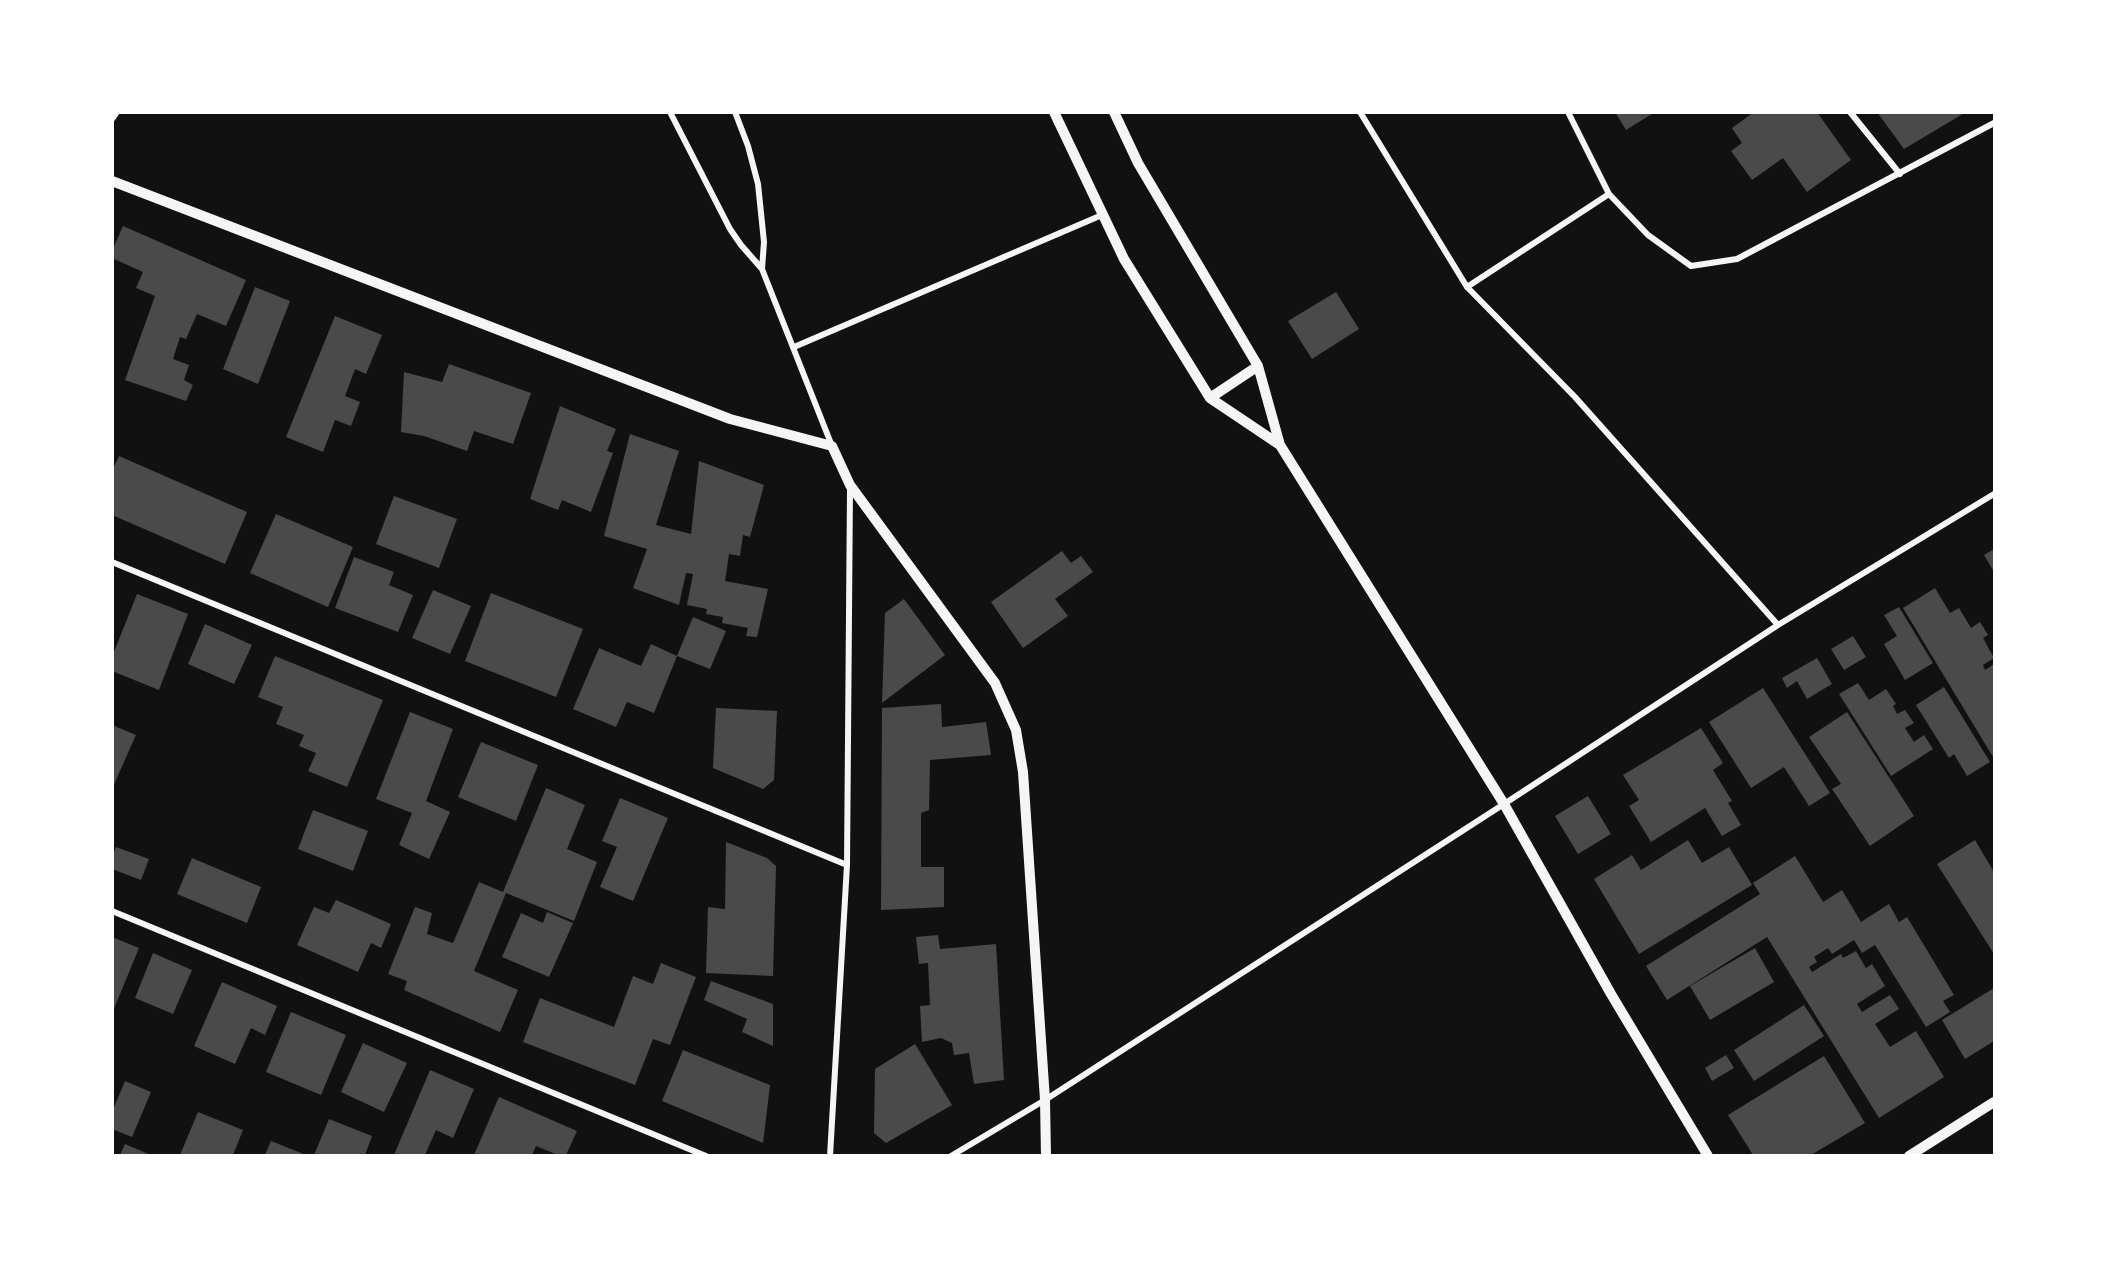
<!DOCTYPE html>
<style>
body{margin:0}
#map{position:relative;width:2107px;height:1268px;overflow:hidden;background:#111;font-family:"Fira Sans Condensed",sans-serif}
canvas{display:block}
.frame{position:absolute;inset:0;border:114px solid #fff;pointer-events:none}
</style>
<div id="map">
<canvas width="2107" height="1268"></canvas>
<div class="frame"></div>
</div>
<script>
const g = document.querySelector('canvas').getContext('2d');
g.lineJoin = 'round';
function fillPath(path, color) { g.fillStyle = color; g.fill(path, 'evenodd'); }
const shape = rows => new Path2D(rows.map(r => 'M' + r).join(''));
function strokePath(path, color, width, dash) { g.strokeStyle = color; g.lineWidth = width; g.lineCap = dash ? 'butt' : 'round'; g.setLineDash(dash || []); g.stroke(path); }
const building = shape([
 [1615,112,1655,112,1626,130],
 [1754,112,1817,112,1851,160,1807,192,1783,158,1752,180,1731,151,1742,143,1732,128],
 [1877,112,1966,112,1904,149],
 [123,226,246,280,226,326,197,314,186,339,180,337,173,359,189,365,184,380,193,385,186,401,125,380,155,296,136,288,143,272,112,258,112,251],
 [255,287,290,301,258,384,223,369],
 [1336,292,1359,329,1312,359,1288,321],
 [335,316,382,335,366,374,355,369,345,396,360,402,351,426,335,420,323,452,286,437],
 [449,364,531,393,513,444,474,431,467,451,424,436,401,432,404,372,442,382],
 [560,406,616,429,607,451,613,453,591,512,562,500,558,510,530,499],
 [630,434,679,451,656,525,691,534,699,461,764,485,750,537,743,535,740,556,729,554,725,581,768,589,757,637,746,636,748,628,722,623,723,617,706,614,707,609,687,605,693,574,686,573,679,605,633,588,647,549,604,536],
 [119,456,247,512,225,564,112,515,112,471],
 [394,496,457,519,439,568,376,544],
 [276,514,353,547,328,607,250,573],
 [1994,549,1994,572,1984,555],
 [1062,551,1071,563,1081,556,1093,572,1055,599,1068,616,1023,648,991,602],
 [354,557,394,572,389,585,413,595,398,632,335,608],
 [1935,588,1950,613,1959,608,1971,628,1980,622,1988,635,1983,638,1994,658,1983,665,1985,670,1994,664,1994,756,1993,757,1903,608],
 [433,590,471,606,450,654,412,638],
 [491,593,583,629,556,697,465,661],
 [137,594,188,614,159,690,112,671,112,657],
 [904,599,945,655,882,703,885,613],
 [1899,607,1933,663,1905,680,1884,644,1897,636,1884,615],
 [693,617,726,631,710,669,677,656,654,713,627,702,616,727,573,709,599,648,641,666,651,644,677,656],
 [205,624,252,645,234,684,188,664],
 [1853,636,1866,657,1844,670,1831,649],
 [275,656,383,700,347,787,308,771,316,753,299,746,304,735,276,724,283,707,258,697],
 [1817,658,1832,684,1807,699,1797,681,1787,688,1782,678],
 [1858,683,1869,700,1886,689,1896,704,1893,706,1897,714,1905,710,1914,723,1905,728,1914,742,1924,735,1933,749,1891,776,1839,694],
 [1944,687,1990,762,1967,776,1954,754,1949,758,1916,705],
 [1763,688,1830,793,1809,806,1784,767,1751,788,1709,722],
 [941,704,942,727,986,722,991,755,930,760,929,810,921,813,921,867,944,867,944,907,881,910,882,708],
 [716,708,777,711,774,780,763,789,713,768],
 [410,712,453,729,426,801,450,812,429,859,399,845,412,813,376,799],
 [1847,712,1914,816,1870,846,1832,789,1841,784,1809,737],
 [112,725,136,735,112,789],
 [1701,728,1723,763,1713,770,1732,801,1728,803,1741,825,1722,836,1705,808,1651,842,1629,806,1639,800,1623,775],
 [481,742,538,765,516,821,458,797],
 [546,788,585,805,567,849,597,862,574,921,506,893,474,971,518,990,500,1032,404,990,407,981,388,974,415,907,432,913,427,934,453,943,479,882,503,892],
 [1588,796,1611,834,1578,854,1555,816],
 [620,798,668,818,633,901,600,887,617,847,602,841],
 [313,810,368,831,353,871,298,849],
 [1688,840,1702,863,1729,847,1752,885,1639,954,1594,879,1632,855,1641,870],
 [1975,840,1994,872,1994,954,1937,864],
 [726,842,767,858,776,866,773,976,706,973,708,907,725,909],
 [116,847,149,859,141,880,112,869,112,857],
 [1795,856,1823,902,1842,890,1861,922,1889,904,1899,922,1907,917,1954,995,1943,1001,1950,1012,1926,1027,1875,945,1862,953,1854,940,1832,954,1828,948,1814,957,1817,962,1809,967,1812,972,1841,954,1843,958,1856,951,1866,968,1872,964,1885,986,1857,1004,1862,1012,1890,995,1899,1009,1875,1024,1890,1047,1916,1031,1944,1077,1879,1118,1767,937,1667,1000,1646,966,1760,894,1753,883],
 [192,858,261,887,247,923,177,894],
 [336,900,391,924,381,948,371,943,358,972,297,945,314,907,329,913],
 [547,912,573,923,549,977,502,957,521,913,543,923],
 [938,935,940,949,996,944,1004,1080,974,1084,969,1053,954,1055,952,1043,941,1038,922,1042,920,1006,930,1005,928,963,919,964,916,937],
 [112,937,139,948,113,1011,112,1011],
 [1755,948,1774,982,1710,1020,1690,986],
 [153,953,192,970,173,1014,135,998],
 [661,963,696,977,670,1045,653,1039,635,1085,523,1042,540,998,614,1027,633,976,653,984],
 [711,981,773,1004,773,1046,742,1032,747,1019,704,1000],
 [222,982,277,1006,265,1035,251,1028,235,1064,194,1046],
 [1994,988,1994,1041,1965,1059,1942,1020],
 [1804,1005,1824,1036,1754,1081,1734,1050],
 [291,1012,346,1035,321,1095,266,1072],
 [363,1043,407,1063,384,1112,341,1092],
 [915,1044,952,1105,886,1143,874,1133,875,1069],
 [683,1050,770,1085,763,1143,662,1101],
 [1726,1055,1734,1068,1712,1081,1705,1068],
 [1824,1056,1865,1123,1811,1155,1753,1155,1728,1115],
 [430,1070,474,1089,453,1138,436,1130,425,1155,394,1155],
 [125,1081,151,1092,132,1137,112,1129,112,1112],
 [499,1097,577,1131,566,1155,558,1155,536,1146,532,1155,474,1155],
 [198,1112,243,1130,233,1155,180,1155],
 [329,1119,372,1136,365,1155,314,1155],
 [271,1141,306,1155,265,1155],
 [125,1144,151,1155,120,1155]
]);
const minor = shape([
 [670,112,730,229,741,245,762,269,832,446],
 [735,112,748,146,758,184,764,242,762,269],
 [1360,112,1467,287,1575,397,1778,625],
 [1568,112,1609,194,1648,235,1691,266,1737,259,1994,123],
 [1850,112,1900,174],
 [112,119,117,112],
 [1467,287,1609,194],
 [794,347,1102,215],
 [112,562,847,865],
 [112,911,706,1156],
 [830,1156,847,865,850,488],
 [951,1156,1045,1100,1504,804,1778,625,1994,494]
]);
const tertiary = shape([
 [1054,112,1124,259,1210,398,1280,445],
 [1114,112,1138,163,1258,366,1280,445,1504,804,1611,994,1708,1156],
 [112,181,730,419,832,446,850,485,995,683,1016,730,1023,772,1045,1100,1046,1156],
 [1210,398,1258,366],
 [1909,1156,1994,1102]
]);
fillPath(building, '#4a4a4a');
strokePath(minor, '#f5f5f5', 6);
strokePath(tertiary, '#f5f5f5', 10);
</script>
